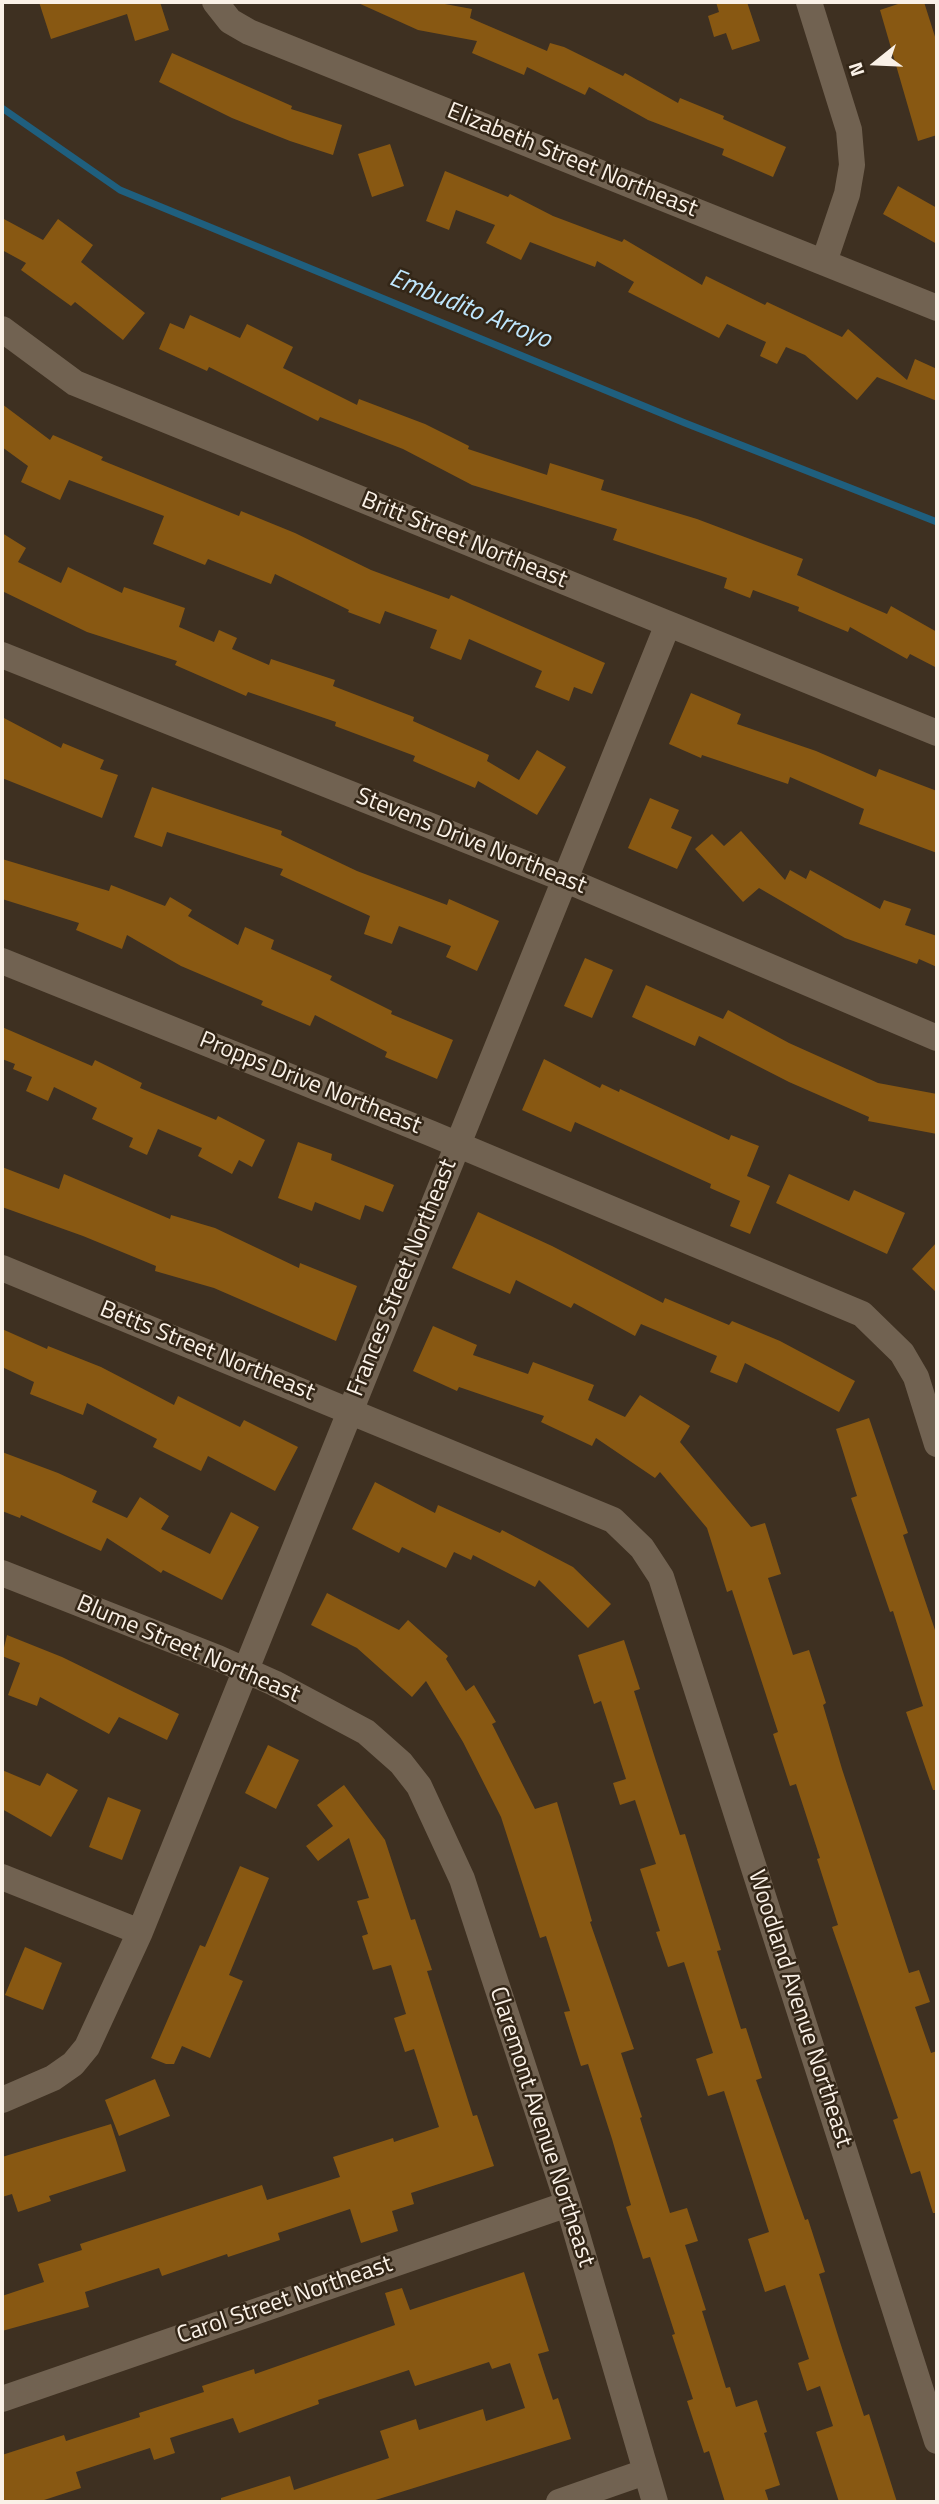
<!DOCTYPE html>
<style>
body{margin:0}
#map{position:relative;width:939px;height:2504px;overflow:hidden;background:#3e3021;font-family:"Titillium Web",sans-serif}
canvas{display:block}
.frame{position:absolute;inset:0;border:4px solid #faf1e7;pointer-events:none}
.north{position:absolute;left:841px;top:28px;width:70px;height:70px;-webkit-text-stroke:5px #332617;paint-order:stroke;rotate:252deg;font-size:19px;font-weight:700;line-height:28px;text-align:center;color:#faf1e7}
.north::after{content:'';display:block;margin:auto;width:24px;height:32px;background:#faf1e7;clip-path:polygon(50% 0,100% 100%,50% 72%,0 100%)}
</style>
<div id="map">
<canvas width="939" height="2504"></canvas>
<div class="frame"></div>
<div class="north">N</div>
</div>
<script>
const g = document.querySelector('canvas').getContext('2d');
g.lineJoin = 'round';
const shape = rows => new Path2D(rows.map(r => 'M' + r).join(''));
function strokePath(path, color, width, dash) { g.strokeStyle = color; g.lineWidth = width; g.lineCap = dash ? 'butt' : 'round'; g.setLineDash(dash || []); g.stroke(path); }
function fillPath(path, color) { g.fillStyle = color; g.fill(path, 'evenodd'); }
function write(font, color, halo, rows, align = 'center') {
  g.font = font + ' "Titillium Web",sans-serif'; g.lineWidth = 5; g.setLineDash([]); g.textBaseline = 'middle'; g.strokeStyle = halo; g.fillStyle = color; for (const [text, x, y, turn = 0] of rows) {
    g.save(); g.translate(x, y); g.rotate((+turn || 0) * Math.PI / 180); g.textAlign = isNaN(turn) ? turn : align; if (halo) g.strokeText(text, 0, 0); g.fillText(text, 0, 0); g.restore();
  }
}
const stream = shape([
 [2,108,120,190,685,423,937,522]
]);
const building = shape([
 [39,2,160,2,169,30,135,41,127,14,51,39],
 [356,2,434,2,472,9,470,18,547,51,550,43,564,47,623,76,625,73,678,103,680,98,724,116,723,119,786,147,773,177,722,155,724,149,648,120,589,87,585,95,527,67,524,75,472,53,477,41,418,30],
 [716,2,747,2,760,41,732,50,726,33,714,37,708,16,719,12],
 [904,2,924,2,937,43,937,135,918,141,880,10],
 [172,53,292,106,291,109,342,125,333,155,290,141,232,118,159,82],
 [390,144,404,186,372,197,358,154],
 [445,171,508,197,510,194,553,216,622,242,624,239,702,285,706,276,765,305,767,302,842,337,848,329,907,380,915,359,937,369,937,401,877,377,857,400,805,355,786,347,777,364,760,356,766,342,727,324,719,338,628,292,634,282,597,261,595,267,530,242,521,260,486,243,495,225,456,210,449,230,426,221],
 [898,186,937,208,937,244,883,214],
 [2,218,43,240,58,219,93,245,81,262,145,313,123,340,75,302,71,306,21,270,26,263,2,250],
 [190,315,240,338,247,324,293,347,283,368,357,405,359,399,425,424,469,446,468,449,547,475,550,463,604,480,601,490,697,519,803,559,797,575,887,614,891,606,937,632,937,668,910,654,907,659,850,627,848,632,798,611,799,607,753,590,750,598,724,588,727,578,613,540,617,529,472,485,403,449,320,417,318,421,209,367,207,371,159,349,170,323,184,329],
 [2,404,50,440,53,435,103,457,101,460,239,516,241,511,295,533,371,570,449,599,451,595,605,663,592,694,574,687,569,701,535,687,542,671,469,639,461,660,430,648,437,630,385,611,380,624,348,612,349,610,275,574,271,584,208,559,205,565,153,544,164,516,69,480,60,500,21,482,28,466,2,447],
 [2,533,26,548,18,562,61,583,68,567,122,593,124,587,185,608,179,627,214,642,219,630,237,638,232,649,269,665,271,659,335,680,333,686,414,717,413,721,489,755,487,761,519,780,537,750,566,767,537,815,478,781,475,788,413,761,415,756,335,726,336,722,248,692,246,696,175,665,177,661,87,632,2,591],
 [691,693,741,714,737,724,816,751,876,777,879,769,937,791,937,853,859,824,864,809,790,777,788,784,702,755,701,758,669,744],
 [2,717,61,748,63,743,104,760,100,769,118,775,102,818,2,778],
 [152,787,282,831,281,835,357,871,447,905,449,899,499,921,477,971,446,957,451,946,399,926,392,944,364,934,370,916,280,875,283,869,167,832,162,847,134,837],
 [650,798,679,810,671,828,692,837,677,869,628,848],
 [741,831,785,880,790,870,806,879,810,870,880,909,884,900,911,909,905,925,937,936,937,967,919,959,917,964,845,938,759,888,743,902,695,849,712,834,724,846],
 [2,859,109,891,111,885,165,906,170,897,192,910,188,916,238,945,245,927,274,940,271,949,332,976,330,980,392,1011,391,1014,453,1040,437,1079,385,1057,387,1052,315,1015,310,1026,261,1005,263,1001,181,966,127,935,122,949,76,930,79,923,2,899],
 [585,958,613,970,592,1018,564,1006],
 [646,985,723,1019,728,1010,789,1043,878,1083,937,1094,937,1134,868,1121,869,1117,789,1082,699,1036,695,1046,632,1017],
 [2,1027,92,1066,95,1060,142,1083,140,1088,216,1120,218,1116,265,1140,252,1167,239,1160,232,1174,198,1156,202,1148,158,1129,147,1155,129,1147,133,1138,92,1119,97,1108,54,1087,48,1101,26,1091,32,1077,13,1069,15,1064,2,1059],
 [544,1059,600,1088,602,1084,619,1092,620,1089,729,1140,731,1135,759,1146,747,1176,770,1186,750,1234,730,1226,740,1201,710,1188,711,1184,575,1122,571,1132,522,1110],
 [298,1142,332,1154,331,1160,394,1185,383,1212,365,1205,360,1220,315,1202,312,1211,278,1198],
 [2,1167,59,1189,64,1174,170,1219,171,1215,215,1228,299,1268,300,1263,357,1286,336,1341,214,1288,155,1271,156,1266,83,1236,2,1207],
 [789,1174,849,1201,854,1190,905,1213,887,1254,776,1203],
 [478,1212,552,1246,663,1303,665,1298,729,1325,732,1321,780,1341,855,1381,839,1412,745,1363,737,1383,710,1372,717,1356,641,1324,635,1336,574,1303,571,1308,516,1280,510,1294,452,1268],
 [937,1242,937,1293,912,1269],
 [433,1326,477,1345,473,1355,528,1374,533,1362,594,1385,588,1400,625,1417,640,1395,671,1414,690,1426,680,1442,751,1527,765,1523,781,1574,768,1578,793,1655,809,1650,826,1703,823,1705,842,1769,909,1973,919,1970,930,2002,915,2007,931,2053,937,2051,937,2213,933,2213,920,2171,911,2174,893,2120,898,2118,832,1927,838,1925,817,1859,820,1858,796,1784,790,1786,773,1734,778,1732,732,1590,727,1592,707,1528,660,1472,655,1478,596,1438,592,1446,541,1422,544,1416,459,1387,457,1391,413,1371],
 [2,1329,47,1349,48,1346,101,1367,174,1405,178,1396,240,1427,244,1420,298,1447,275,1491,208,1456,201,1471,153,1447,157,1439,87,1403,83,1415,30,1394,34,1382,2,1367],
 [869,1418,908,1533,903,1535,937,1636,937,1790,933,1790,906,1712,923,1706,893,1611,890,1612,851,1498,857,1496,836,1429],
 [2,1452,58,1473,97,1491,92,1502,127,1518,140,1497,169,1516,161,1529,210,1554,231,1512,259,1527,222,1600,163,1570,161,1573,107,1538,101,1551,21,1515,20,1518,2,1511],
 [375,1482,435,1513,438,1505,500,1533,502,1530,573,1567,611,1604,588,1628,539,1580,535,1587,473,1555,471,1560,454,1552,446,1568,402,1547,399,1553,352,1529],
 [327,1593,399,1630,408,1620,448,1656,446,1659,466,1691,474,1685,496,1722,492,1724,535,1809,557,1802,592,1921,590,1922,634,2049,621,2053,642,2117,640,2118,670,2213,687,2208,698,2241,685,2245,706,2310,702,2311,726,2388,730,2387,736,2407,757,2400,767,2432,764,2433,780,2485,765,2490,769,2502,725,2502,709,2451,704,2453,687,2401,693,2399,672,2335,675,2334,650,2257,643,2259,626,2207,631,2205,612,2139,588,2064,581,2066,564,2012,570,2011,546,1936,540,1938,501,1817,463,1742,426,1681,412,1697,357,1648,311,1625],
 [7,1635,62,1657,179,1714,167,1740,119,1717,109,1734,40,1697,37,1706,8,1695,20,1663,2,1656],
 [624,1640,640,1689,634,1691,655,1758,680,1835,685,1834,721,1950,717,1951,741,2029,746,2028,762,2078,756,2080,805,2220,808,2219,825,2272,819,2274,839,2339,864,2416,869,2414,897,2502,839,2502,816,2432,833,2426,820,2386,807,2391,798,2363,809,2359,785,2285,765,2292,748,2239,769,2232,724,2091,708,2096,696,2059,713,2053,684,1962,668,1967,656,1932,660,1931,640,1869,656,1864,635,1800,620,1805,613,1783,626,1779,601,1701,594,1704,578,1655],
 [268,1745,299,1760,276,1809,245,1793],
 [2,1770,40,1786,47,1773,78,1790,51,1837,2,1809],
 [344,1785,385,1840,411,1920,415,1919,432,1970,427,1971,473,2116,477,2115,494,2166,411,2193,414,2204,392,2211,398,2231,361,2243,350,2209,278,2233,280,2240,228,2257,227,2254,162,2276,159,2268,85,2292,89,2307,2,2331,2,2296,44,2282,38,2264,82,2250,80,2244,262,2185,267,2200,340,2177,333,2157,393,2138,394,2142,439,2127,414,2049,405,2052,394,2018,406,2014,391,1965,373,1970,362,1936,368,1934,357,1901,369,1898,349,1838,318,1861,306,1846,333,1826,317,1805],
 [108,1797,141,1810,122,1860,89,1847],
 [240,1866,269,1878,229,1975,243,1981,210,2058,182,2046,174,2064,166,2064,151,2058,200,1945,205,1947],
 [25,1947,62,1963,43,2010,5,1995],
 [155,2079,170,2116,119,2136,105,2100],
 [111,2124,126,2171,49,2196,51,2201,18,2212,12,2194,2,2197,2,2157],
 [524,2272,549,2351,538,2354,553,2400,558,2398,571,2439,369,2502,221,2502,221,2498,290,2476,294,2490,389,2458,380,2431,416,2419,419,2430,483,2409,486,2421,525,2408,510,2363,492,2369,489,2362,415,2386,409,2370,318,2400,319,2404,239,2433,233,2418,170,2438,175,2453,154,2460,150,2448,76,2472,81,2488,38,2502,2,2502,2,2455,64,2435,66,2441,140,2417,139,2413,204,2392,202,2386,254,2369,255,2374,395,2325,385,2293,402,2288,410,2310]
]);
const minor = shape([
 [215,2,230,21,249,32,937,308],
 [809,2,849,130,852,165,847,194,824,262],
 [2,329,75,383,937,733],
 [2,655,564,879,937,1038],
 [2,961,430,1133,862,1314,902,1353,916,1377,937,1444],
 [2,1268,613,1520,642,1548,661,1577,937,2441],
 [2,1573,218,1658,274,1683,366,1732,401,1763,419,1786,462,1879,568,2204,655,2502],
 [2,1877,140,1932],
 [2,2100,53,2078,73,2064,87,2047,140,1932,668,624],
 [2,2399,568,2204],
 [559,2502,645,2472]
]);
const streetNames = [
 ["Elizabeth Street Northeast",572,161,22],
 ["Britt Street Northeast",464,541,22],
 ["Stevens Drive Northeast",471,842,22],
 ["Propps Drive Northeast",310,1084,22],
 ["Frances Street Northeast",403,1278,-68],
 ["Betts Street Northeast",207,1352,22],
 ["Blume Street Northeast",188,1650,23],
 ["Woodland Avenue Northeast",799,2009,72],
 ["Claremont Avenue Northeast",541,2127,72],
 ["Carol Street Northeast",285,2301,-19]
];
const waterNames = [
 ["Embudito Arroyo",470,310,22]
];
strokePath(stream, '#1f5f7e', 7);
fillPath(building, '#885812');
strokePath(minor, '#716251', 26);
write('24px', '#faf1e7', '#332617', streetNames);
write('italic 26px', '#bfe7fe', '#332617', waterNames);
</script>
